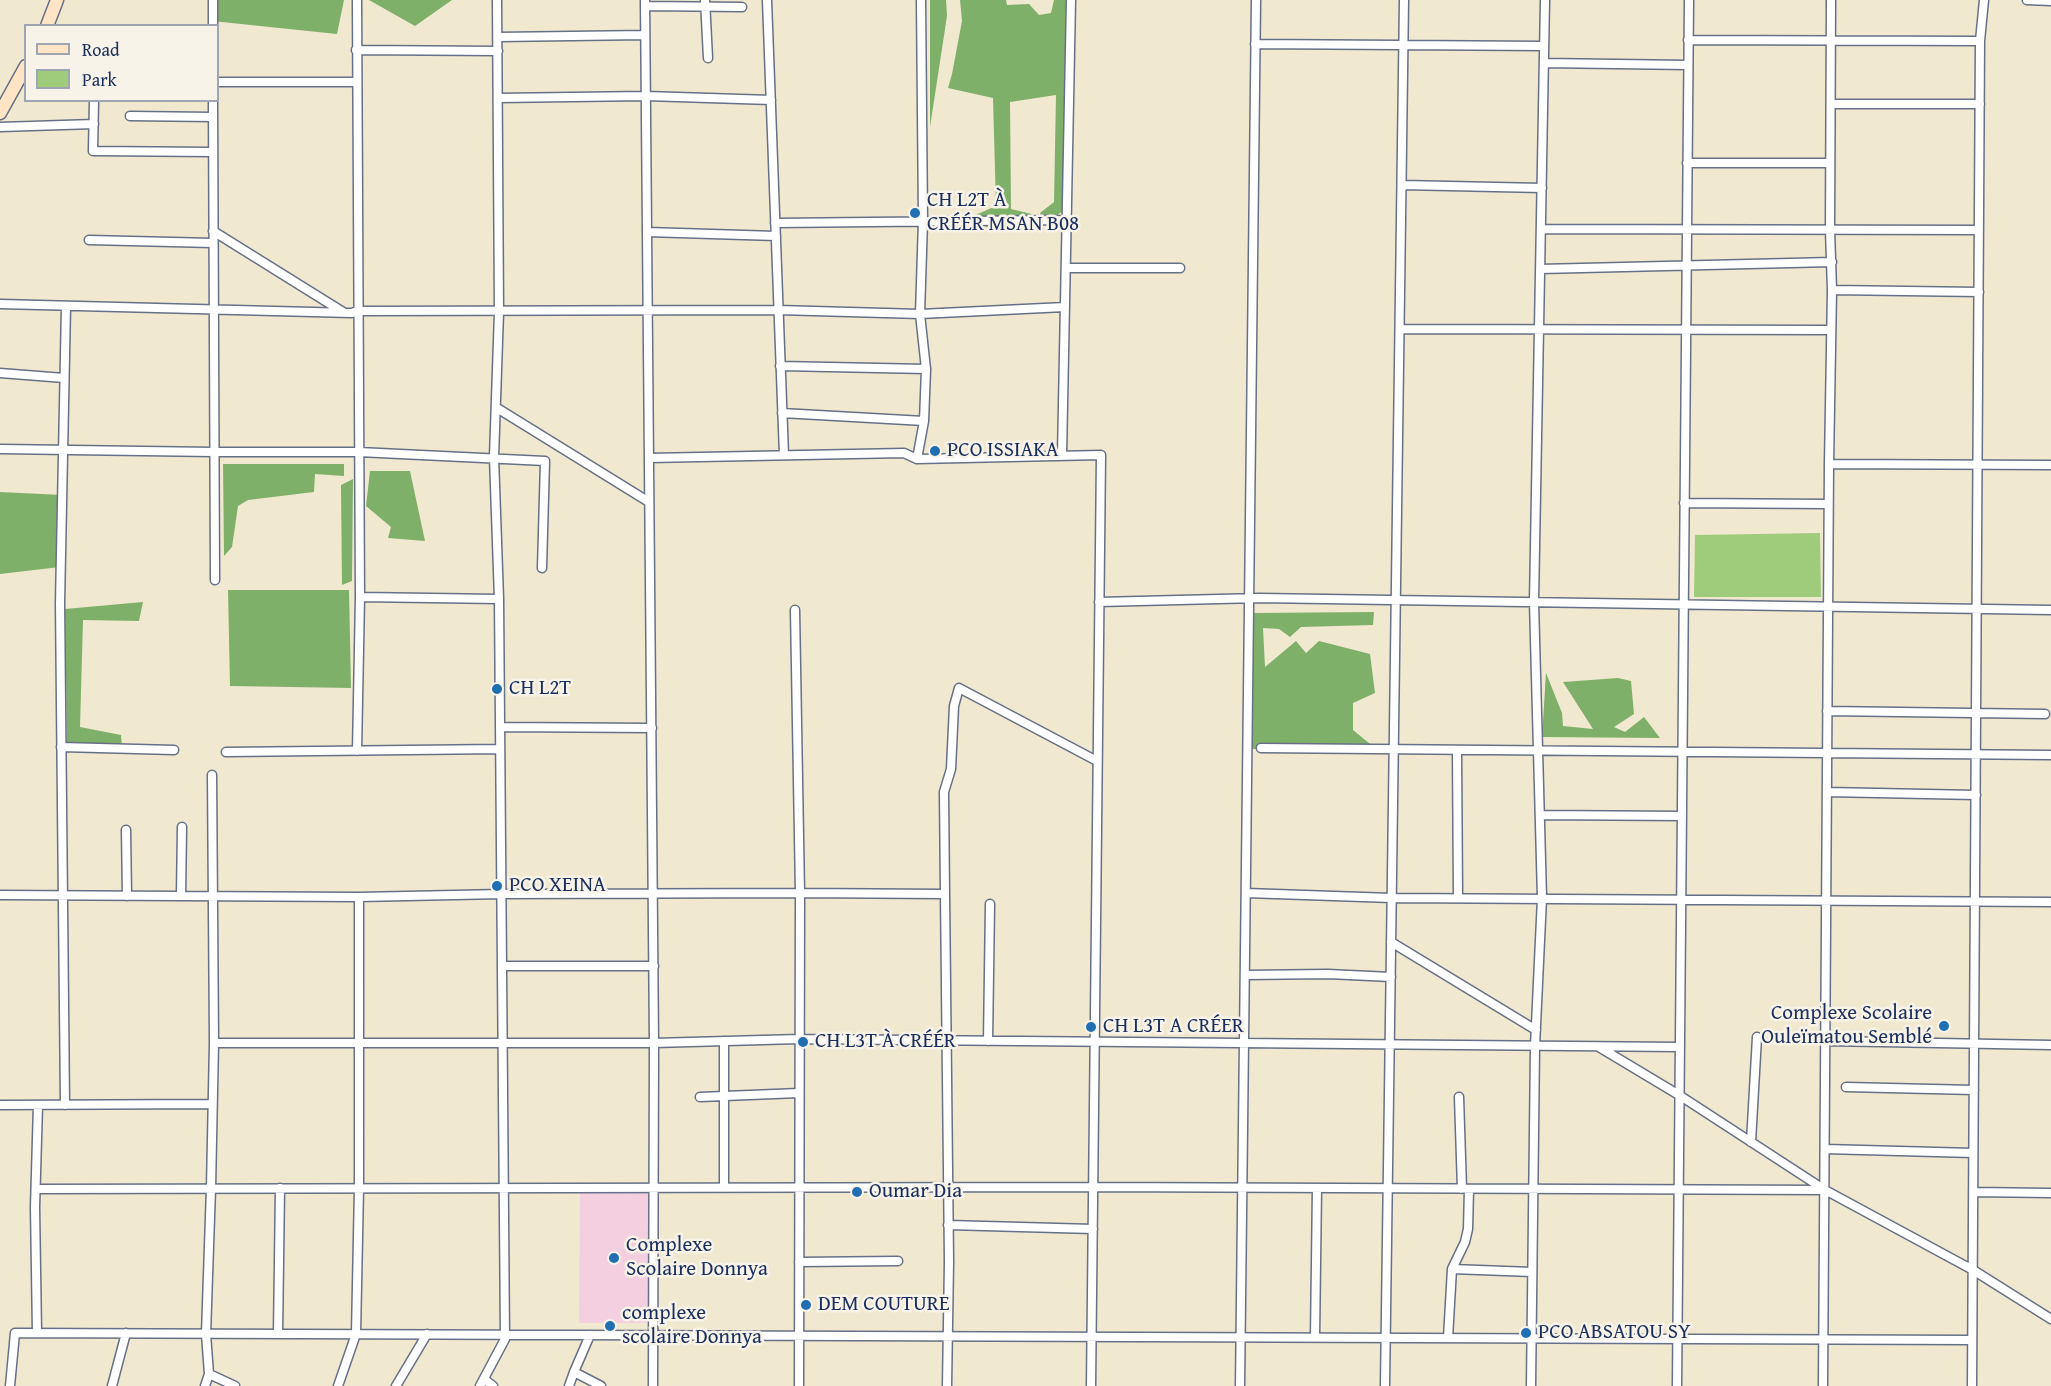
<!DOCTYPE html>
<meta charset="utf-8">
<style>
body{margin:0}
#map{position:relative;width:2051px;height:1386px;overflow:hidden;background:#f1e8d0;font-family:"Gentium Book Plus",serif}
canvas{display:block}
.legend{position:absolute;left:24px;top:24px;width:195px;height:78px;box-sizing:border-box;background:#f7f3e8;border:2px solid #9fa5b1;margin:0;padding:8px 10px;list-style:none;font-size:18px;color:#1b2f5e}
.legend li{display:flex;align-items:center;gap:12px;height:30px}
.legend b{width:30px;border:2px solid #9fa5b1}
</style>
<div id="map">
<canvas width="2051" height="1386"></canvas>
<ul class="legend">
<li><b style="height:8px;background:#ffe4c6"></b>Road</li>
<li><b style="height:16px;background:#9fcc7a"></b>Park</li>
</ul>
</div>
<script>
const g = document.querySelector('canvas').getContext('2d');
g.lineJoin = 'round';
function fillPath(path, color) { g.fillStyle = color; g.fill(path, 'evenodd'); }
const shape = rows => new Path2D(rows.map(r => 'M' + r).join(''));
function strokePath(path, color, width, dash) { g.strokeStyle = color; g.lineWidth = width; g.lineCap = dash ? 'butt' : 'round'; g.setLineDash(dash || []); g.stroke(path); }
function write(font, color, halo, rows, align = 'center') {
  g.font = font + ' "Gentium Book Plus",serif'; g.lineWidth = 5; g.setLineDash([]); g.textBaseline = 'middle'; g.strokeStyle = halo; g.fillStyle = color; for (const [text, x, y, turn = 0] of rows) {
    g.save(); g.translate(x, y); g.rotate((+turn || 0) * Math.PI / 180); g.textAlign = isNaN(turn) ? turn : align; if (halo) g.strokeText(text, 0, 0); g.fillText(text, 0, 0); g.restore();
  }
}
const built = shape([
 [580,1193,649,1193,649,1323,579,1323]
]);
const green = shape([
 [1820,533,1821,597,1694,597,1695,535]
]);
const forest = shape([
 [211,0,344,0,337,34,212,21],
 [369,0,452,0,415,26],
 [930,0,946,0,947,16,930,127],
 [960,0,1006,0,1007,5,1029,4,1039,15,1051,13,1054,0,1073,0,1064,210,1045,225,1040,213,1054,202,1056,95,1010,102,1011,209,1032,214,1032,223,980,227,971,217,996,206,993,98,948,88,952,74,962,21],
 [223,464,344,464,344,476,315,474,314,492,248,500,238,506,232,547,224,556],
 [370,471,410,471,425,541,388,538,391,527,366,506],
 [353,479,352,581,342,585,341,485],
 [0,492,62,495,60,567,0,574],
 [228,590,349,590,351,688,230,686],
 [143,602,139,621,83,620,80,727,121,735,122,747,67,742,65,609],
 [1374,612,1373,625,1301,627,1290,637,1279,629,1263,628,1265,667,1296,641,1306,653,1319,641,1370,654,1375,693,1353,703,1353,730,1375,748,1251,749,1253,613],
 [1546,673,1562,713,1563,726,1593,729,1563,682,1618,678,1631,681,1634,714,1614,727,1625,732,1644,717,1660,738,1542,737]
]);
const street = shape([
 [213,0,213,26],
 [357,0,360,597,357,751],
 [645,0,654,1043,653,1386],
 [705,0,708,58],
 [767,0,784,455],
 [2027,0,2051,1],
 [645,6,742,7],
 [498,37,645,35],
 [1688,40,1980,41],
 [1255,44,1544,46],
 [356,50,498,51],
 [1544,63,1688,65],
 [218,82,356,82],
 [498,98,646,96,771,100],
 [94,100,93,151,213,152],
 [213,100,215,580],
 [1831,104,1980,104],
 [130,116,213,117],
 [0,127,94,124],
 [1687,163,1830,163],
 [1402,185,1542,188],
 [775,223,1066,220],
 [1541,229,1979,230],
 [213,231,343,312],
 [647,232,776,236],
 [89,240,213,243],
 [1066,268,1180,268],
 [1540,269,1832,262],
 [1832,290,1979,292],
 [0,304,352,313,357,311,778,310,920,314,1065,307],
 [1400,329,1830,330],
 [780,366,926,369],
 [0,373,64,378],
 [497,408,649,502],
 [782,413,924,421],
 [0,449,214,452,359,452,545,461,542,568],
 [1062,455,1071,0],
 [649,458,904,453,917,459,1101,455,1091,1386],
 [917,459,924,421,926,369,920,314,923,221,921,0],
 [1829,464,2051,465],
 [1684,503,1828,504],
 [360,597,499,599],
 [1099,602,1259,598,2051,610],
 [795,610,800,893,945,894,949,1262,947,1386],
 [1827,711,2045,714],
 [500,727,652,728],
 [61,747,174,750],
 [1261,748,2051,755],
 [1457,750,1458,898],
 [226,752,500,749],
 [1827,792,1976,795],
 [1540,815,1682,816],
 [126,830,127,896],
 [1246,893,1392,898,2051,902],
 [945,894,944,792,951,769,954,706,959,688,1097,761],
 [0,895,359,897,502,894,800,893,799,1386],
 [181,896,182,827],
 [1391,942,1536,1030],
 [502,966,654,966],
 [1245,975,1328,974,1391,977],
 [988,1041,990,904],
 [1825,1041,2051,1045],
 [214,1043,654,1043,799,1039,1680,1047],
 [1599,1047,1679,1095,1825,1190,1973,1270,2051,1319],
 [1846,1087,1974,1090],
 [700,1097,799,1093],
 [1459,1097,1462,1189],
 [0,1105,212,1104],
 [65,1105,60,603,66,306],
 [1751,1142,1757,1037],
 [1825,1149,1973,1153],
 [724,1187,724,1041],
 [36,1189,1093,1187,1825,1190],
 [1973,1192,2051,1193],
 [948,1225,1093,1229],
 [799,1262,898,1261],
 [1452,1269,1532,1272],
 [37,1333,35,1207,38,1105],
 [278,1334,280,1188],
 [590,1335,574,1372,601,1386],
 [1315,1337,1317,1188],
 [1448,1338,1452,1269,1465,1242,1468,1229,1469,1189],
 [209,1374,235,1386],
 [484,1379,493,1386],
 [10,1386,15,1333,1972,1340],
 [112,1386,126,1333],
 [205,1386,209,1374,206,1334,211,1188,214,1043,212,775],
 [338,1386,356,1334,359,1188,359,897],
 [396,1386,427,1334],
 [480,1386,505,1339,499,599,494,457,499,312,497,0],
 [569,1386,574,1372],
 [1240,1386,1256,0],
 [1385,1386,1404,0],
 [1531,1386,1535,1046,1542,898,1534,602,1545,0],
 [1677,1386,1689,0],
 [1823,1386,1829,464,1832,290,1830,230,1831,0],
 [1972,1386,1980,41,1984,0]
]);
const secondary = shape([
 [47,26,57,0],
 [0,113,26,66]
]);
const markers = [
 [915,213,6,"#1f6fb2"],
 [935,451,6,"#1f6fb2"],
 [497,689,6,"#1f6fb2"],
 [497,886,6,"#1f6fb2"],
 [1944,1026,6,"#1f6fb2"],
 [1091,1027,6,"#1f6fb2"],
 [803,1042,6,"#1f6fb2"],
 [857,1192,6,"#1f6fb2"],
 [614,1258,6,"#1f6fb2"],
 [806,1305,6,"#1f6fb2"],
 [610,1326,6,"#1f6fb2"],
 [1526,1333,6,"#1f6fb2"]
];
const poiNames = [
 ["CH L2T À",927,201],
 ["CRÉÉR MSAN B08",927,225],
 ["PCO ISSIAKA",947,451],
 ["CH L2T",509,689],
 ["PCO XEINA",509,886],
 ["Complexe Scolaire",1932,1014,"right"],
 ["Ouleïmatou Semblé",1932,1038,"right"],
 ["CH L3T A CRÉER",1103,1027],
 ["CH L3T À CRÉÉR",815,1042],
 ["Oumar Dia",869,1192],
 ["Complexe",626,1246],
 ["Scolaire Donnya",626,1270],
 ["DEM COUTURE",818,1305],
 ["complexe",622,1314],
 ["scolaire Donnya",622,1338],
 ["PCO ABSATOU SY",1538,1333]
];
fillPath(built, '#f3cfe0');
fillPath(green, '#9fcc7a');
fillPath(forest, '#7fb06a');
strokePath(street, '#667086', 11);
strokePath(secondary, '#667086', 15);
strokePath(street, '#fff', 8);
strokePath(secondary, '#ffe4c6', 12);
for (const [x, y, r, color] of markers) { const dot = new Path2D(); dot.arc(x, y, r, 0, 2 * Math.PI); g.fillStyle = color; g.fill(dot); strokePath(dot, '#f7f3e8', 2); }
write('21px', '#1b2f5e', '#f7f3e8', poiNames, 'left');
</script>
